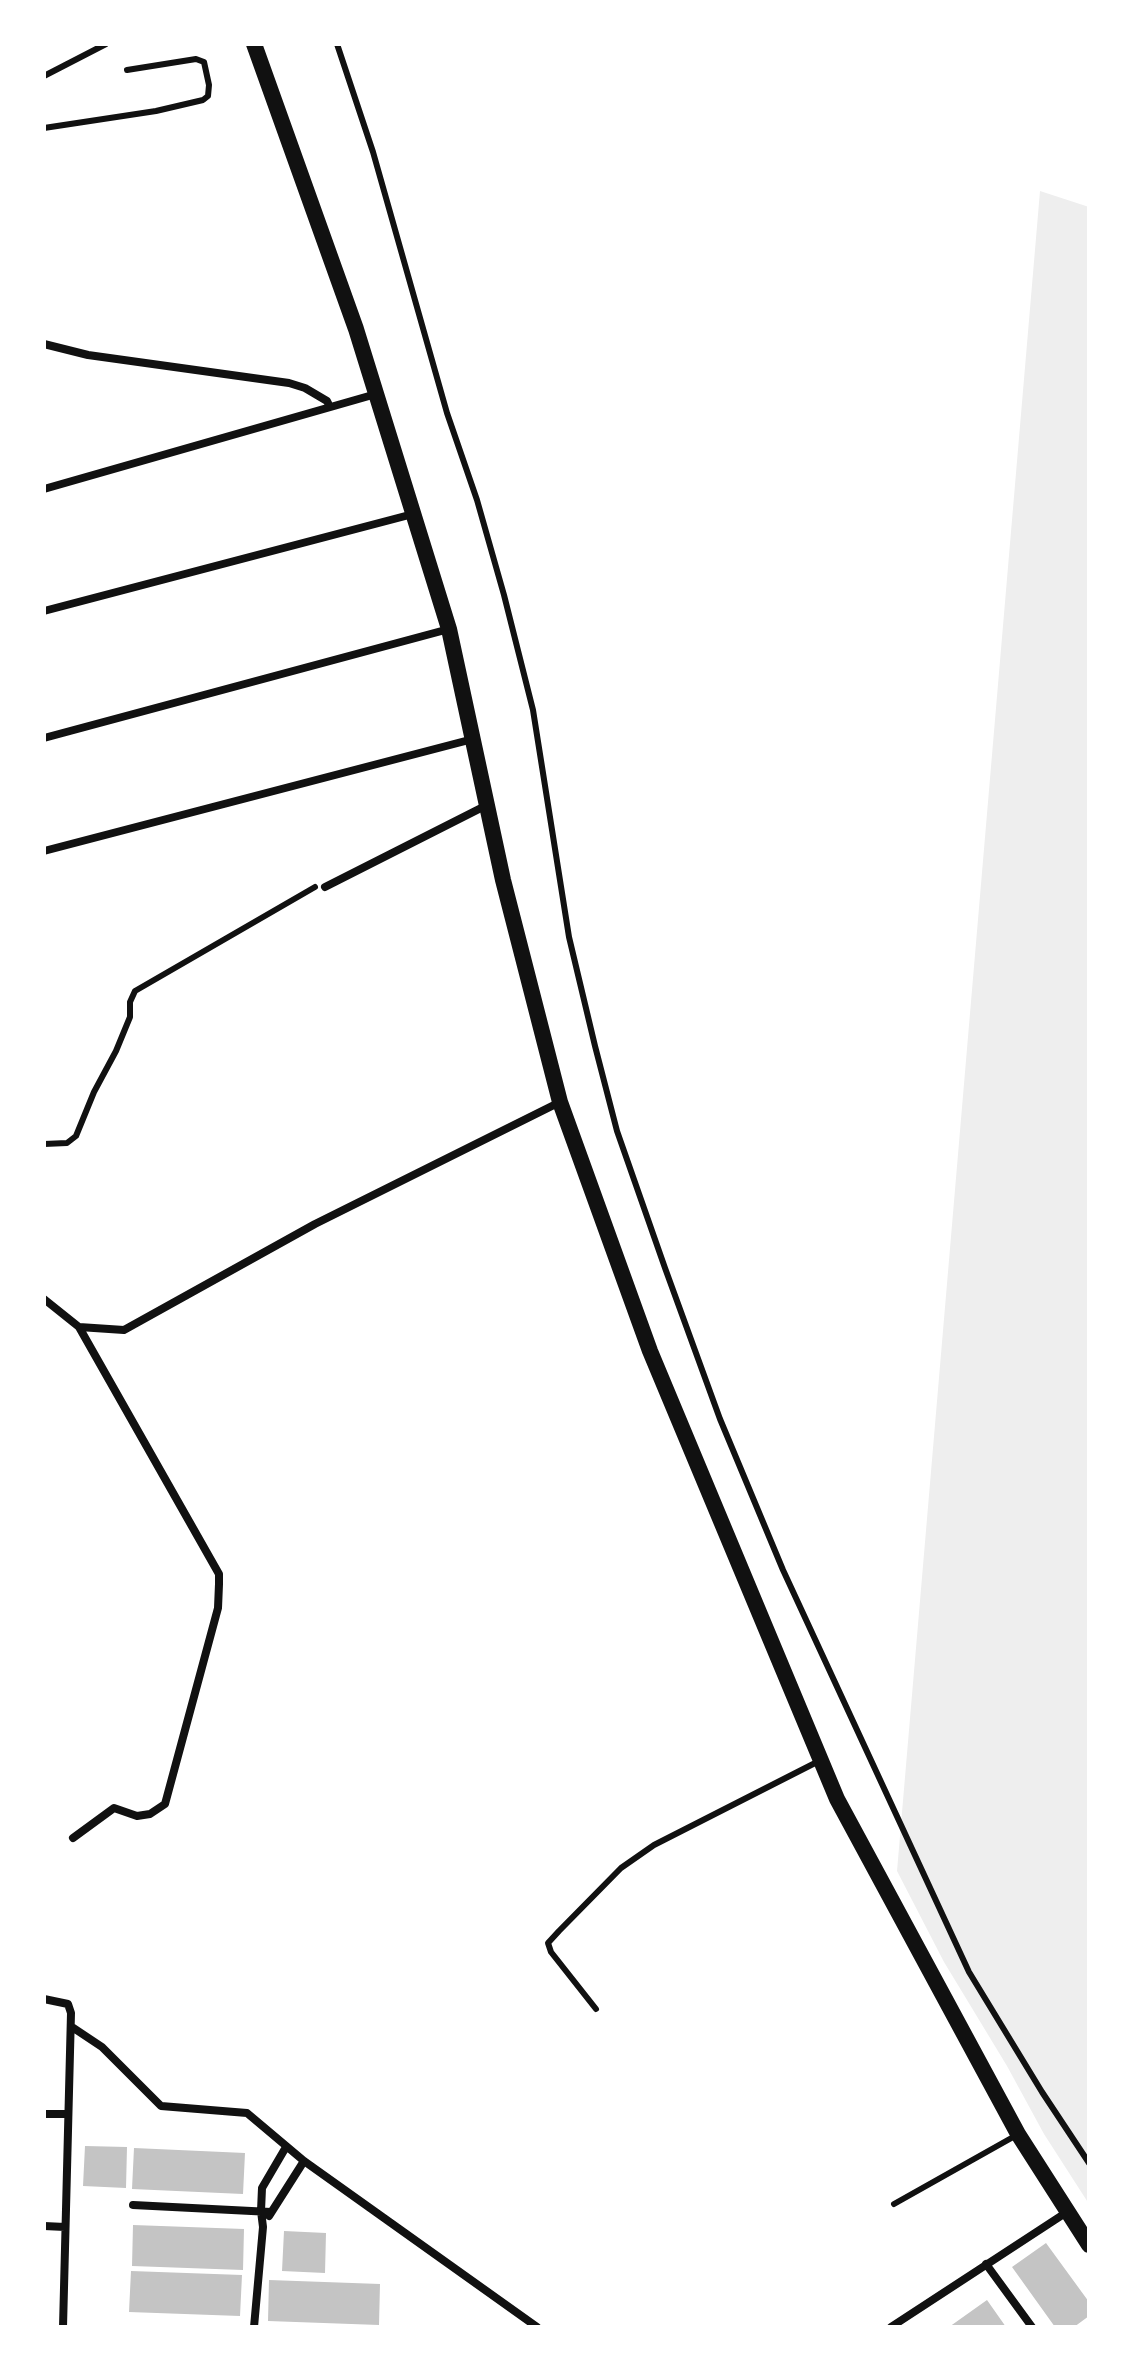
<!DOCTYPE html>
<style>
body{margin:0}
#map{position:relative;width:1133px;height:2371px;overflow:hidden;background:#fff;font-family:Overpass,sans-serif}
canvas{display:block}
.frame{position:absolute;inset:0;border:46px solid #fff;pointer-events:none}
</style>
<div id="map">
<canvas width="1133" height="2371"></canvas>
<div class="frame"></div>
</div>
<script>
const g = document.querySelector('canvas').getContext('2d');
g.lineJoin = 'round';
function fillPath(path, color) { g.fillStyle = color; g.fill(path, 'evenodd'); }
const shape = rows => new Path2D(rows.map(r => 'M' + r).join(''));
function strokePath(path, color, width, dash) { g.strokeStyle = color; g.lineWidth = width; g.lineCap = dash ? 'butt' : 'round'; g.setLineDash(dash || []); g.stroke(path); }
const green = shape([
 [1040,191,1089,207,1089,2204,1044,2134,1007,2066,944,1962,897,1871]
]);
const building = shape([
 [85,2146,127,2147,126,2188,83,2186],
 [134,2148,245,2153,243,2194,132,2189],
 [133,2225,244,2229,243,2270,132,2266],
 [284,2231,326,2233,325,2273,282,2271],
 [1046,2243,1089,2302,1089,2316,1074,2327,1055,2327,1012,2267],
 [131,2271,242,2275,240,2316,129,2312],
 [269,2280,380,2284,379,2325,268,2321],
 [987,2300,1006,2327,949,2327]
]);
const service = shape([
 [337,44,373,152,447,413,477,500,504,595,533,710,569,937,595,1046,617,1131,665,1268,720,1419,783,1570,969,1972,1042,2092,1089,2163],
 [44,76,106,44],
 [44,128,156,111,203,100,208,96,209,85,204,62,196,59,127,70],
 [44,1144,67,1143,76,1136,94,1092,116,1051,130,1017,130,1002,135,991,315,887],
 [596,2009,551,1952,548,1943,559,1931,621,1868,654,1845,821,1760],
 [894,2204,1015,2136]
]);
const minor = shape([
 [44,344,88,355,289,383,305,388,327,401,330,407],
 [44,489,376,394],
 [44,611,413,514],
 [44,738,449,629],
 [44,851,473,739],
 [325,887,487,805],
 [44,1299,79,1327,124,1330,315,1224,560,1102],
 [73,1838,114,1808,137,1816,150,1814,165,1804,218,1608,219,1584,219,1574,79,1327],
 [44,1999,68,2004,71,2013,63,2327],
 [72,2027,102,2047,161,2106,247,2113,304,2161,537,2327],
 [44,2114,68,2114],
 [133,2205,271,2212],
 [269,2216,304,2161],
 [44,2226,65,2227],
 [986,2264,1032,2327],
 [254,2327,263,2227,261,2211,262,2188,286,2147],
 [891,2327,1067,2212]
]);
const secondary = shape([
 [254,44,356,329,449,629,503,880,560,1102,650,1351,837,1799,1018,2134,1089,2245]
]);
fillPath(green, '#eee');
fillPath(building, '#c4c4c4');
strokePath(service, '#111', 6);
strokePath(minor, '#111', 8);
strokePath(secondary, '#111', 16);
</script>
